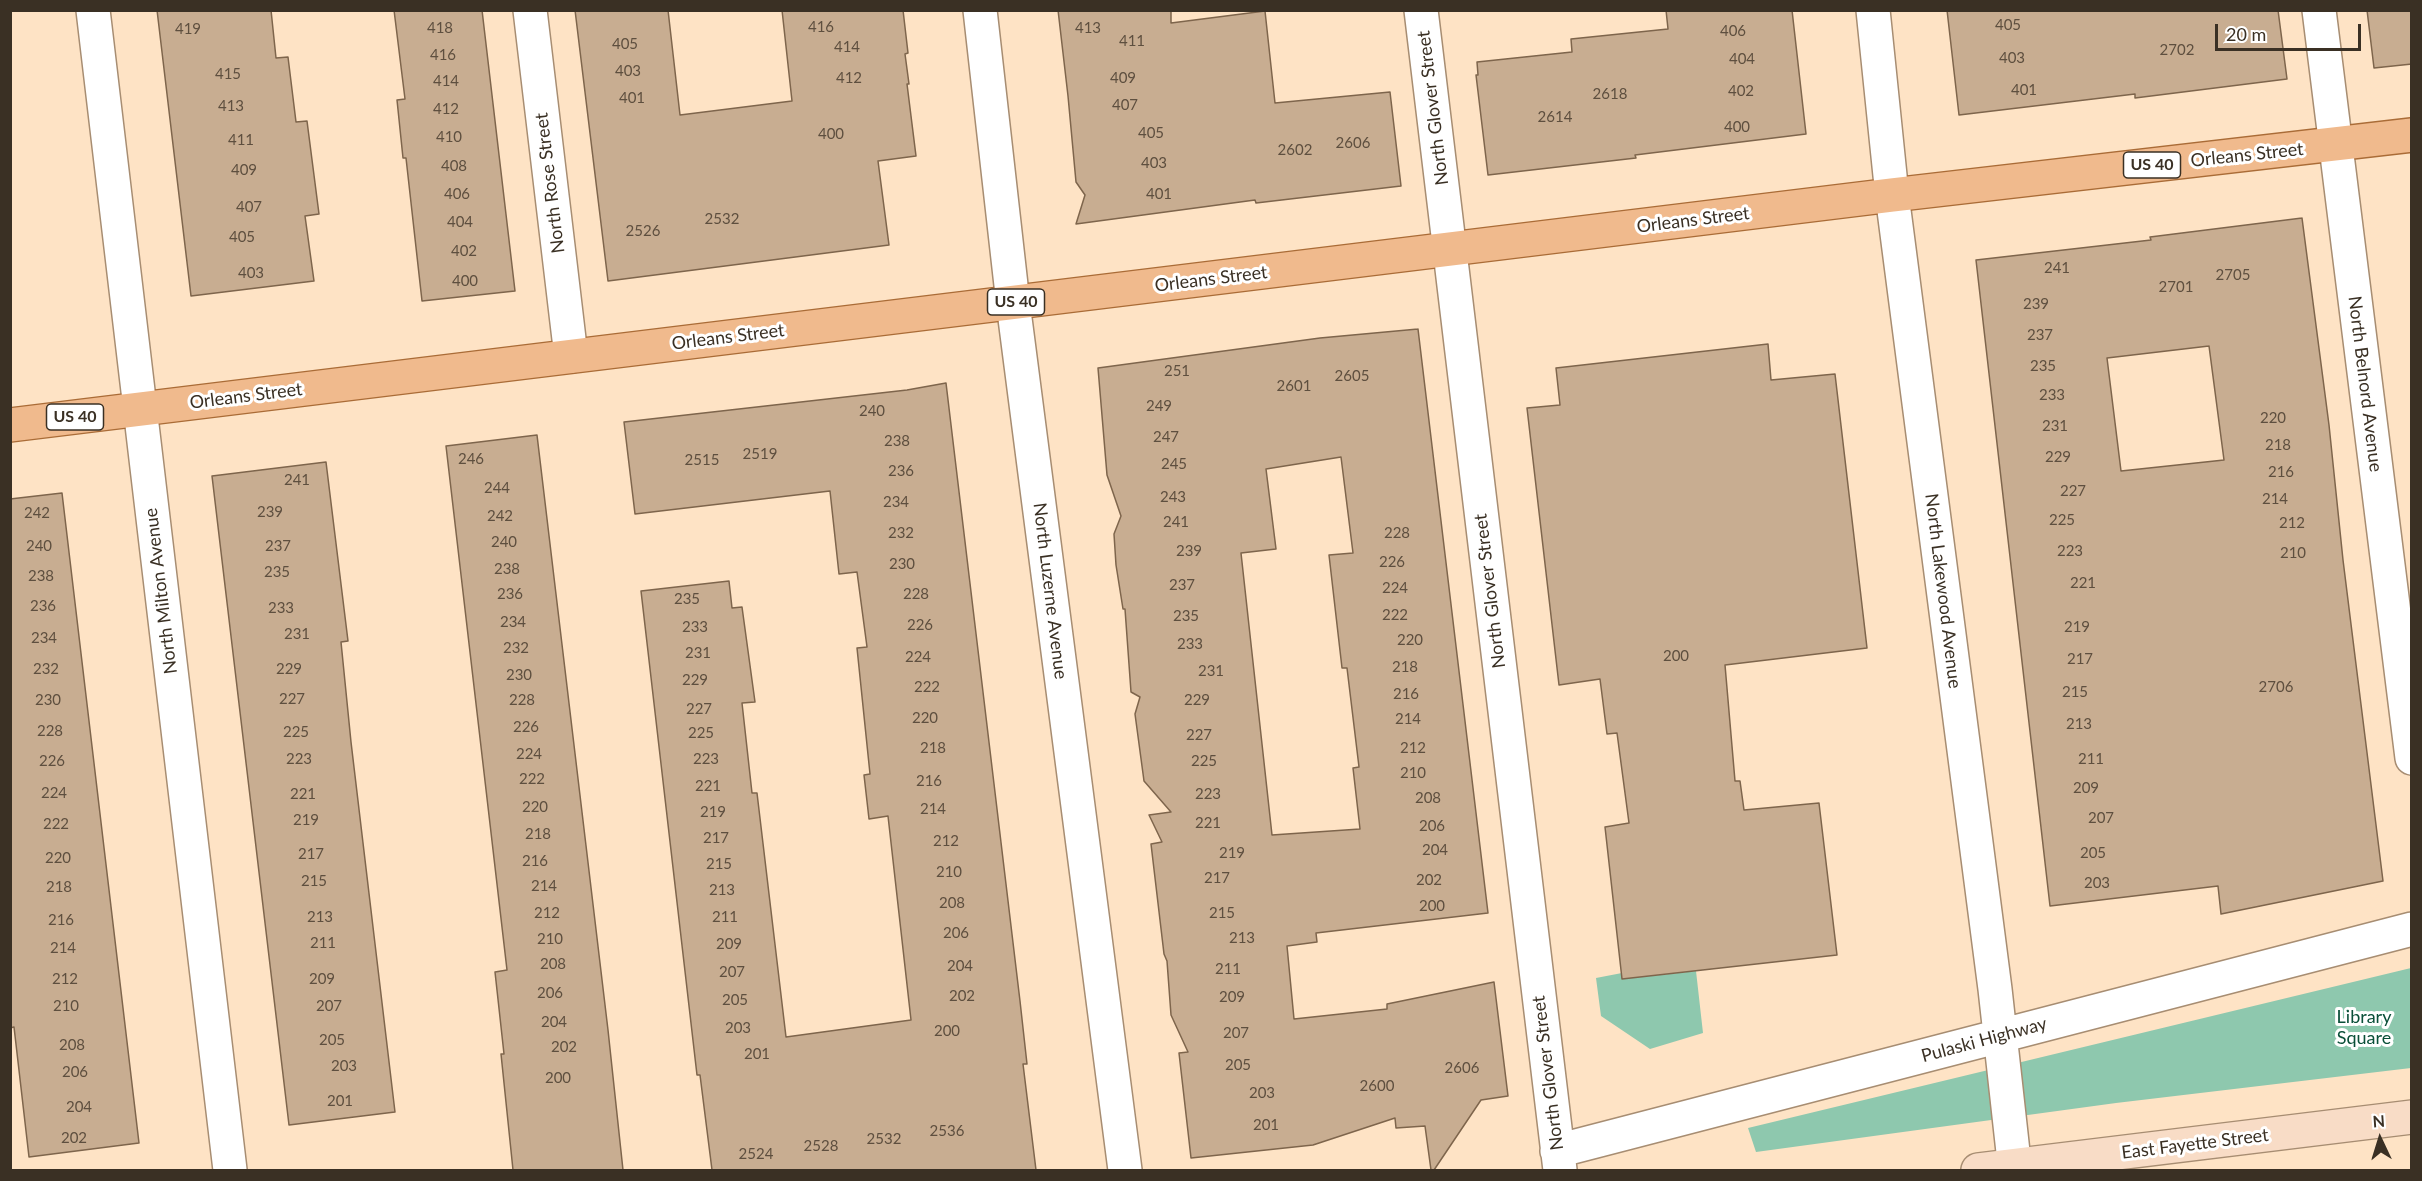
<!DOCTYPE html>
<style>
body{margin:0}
#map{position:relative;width:2422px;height:1181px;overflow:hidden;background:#fee3c5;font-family:Lato,sans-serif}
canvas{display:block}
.frame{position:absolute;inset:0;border:12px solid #3a3024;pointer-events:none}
.north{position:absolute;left:2350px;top:1109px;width:60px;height:60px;-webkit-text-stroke:4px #fff;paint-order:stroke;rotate:356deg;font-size:16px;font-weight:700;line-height:24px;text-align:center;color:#3a3024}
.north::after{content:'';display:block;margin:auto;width:21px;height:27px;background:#3a3024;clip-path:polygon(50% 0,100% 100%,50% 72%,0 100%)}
.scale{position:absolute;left:2215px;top:24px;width:146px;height:27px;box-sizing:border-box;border:3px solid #3a3024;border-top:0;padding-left:8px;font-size:18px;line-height:21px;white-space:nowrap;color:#3a3024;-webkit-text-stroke:4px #fff;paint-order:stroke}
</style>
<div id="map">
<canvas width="2422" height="1181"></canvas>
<div class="frame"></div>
<div class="north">N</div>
<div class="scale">20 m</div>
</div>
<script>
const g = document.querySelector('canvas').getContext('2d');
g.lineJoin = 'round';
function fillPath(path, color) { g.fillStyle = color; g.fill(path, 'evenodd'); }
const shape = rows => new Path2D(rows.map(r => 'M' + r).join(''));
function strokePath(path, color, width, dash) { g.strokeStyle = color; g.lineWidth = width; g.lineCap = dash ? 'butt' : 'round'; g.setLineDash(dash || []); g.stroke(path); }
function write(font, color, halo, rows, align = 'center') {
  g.font = font + ' Lato,sans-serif'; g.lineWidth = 6; g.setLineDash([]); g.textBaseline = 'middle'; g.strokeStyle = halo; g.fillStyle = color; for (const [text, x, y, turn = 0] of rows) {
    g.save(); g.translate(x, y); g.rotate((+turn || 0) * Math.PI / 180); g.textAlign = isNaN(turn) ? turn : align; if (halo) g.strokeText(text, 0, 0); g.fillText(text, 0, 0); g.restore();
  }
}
const green = shape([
 [2411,968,2411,1068,2116,1103,1756,1152,1748,1128],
 [1696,971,1703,1033,1650,1049,1601,1016,1596,978,1622,973,1622,979]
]);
const building = shape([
 [157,10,271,10,276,58,288,57,296,122,307,121,319,214,305,216,314,281,191,296,157,10],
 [394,10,482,10,515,291,422,301,406,158,403,158,397,100,405,99,394,10],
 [575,10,668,10,680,115,792,101,782,10,903,10,908,53,905,54,909,84,907,84,916,156,878,161,889,245,608,281,575,10],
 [1058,10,1171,10,1171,23,1265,11,1275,103,1390,92,1401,186,1256,203,1255,200,1076,224,1085,195,1076,182,1068,96,1058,10],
 [1666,10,1792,10,1806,134,1635,155,1636,158,1488,175,1476,75,1478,75,1477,62,1572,52,1571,39,1668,29,1666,10],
 [1947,10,2278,10,2287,79,2135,98,2135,94,1959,115,1947,10],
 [2367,10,2412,10,2412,64,2374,68,2367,10],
 [2302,218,2329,425,2343,560,2383,881,2221,914,2218,886,2050,906,1976,260,2151,240,2150,237,2302,218],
 [2209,346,2224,460,2121,471,2107,358,2209,346],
 [1418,329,1488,913,1316,933,1317,942,1287,946,1294,1019,1387,1009,1387,1004,1494,982,1508,1096,1481,1100,1434,1170,1431,1170,1425,1126,1396,1128,1395,1118,1313,1145,1191,1158,1179,1053,1188,1052,1171,1015,1167,961,1164,954,1151,844,1162,842,1149,815,1171,812,1144,781,1135,714,1140,697,1131,692,1125,609,1123,609,1116,565,1114,534,1121,516,1107,475,1098,368,1320,338,1418,329],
 [1341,457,1353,553,1329,555,1342,668,1347,668,1359,767,1353,768,1360,829,1272,835,1241,553,1276,549,1266,469,1341,457],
 [1768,344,1771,380,1835,374,1867,648,1725,665,1735,781,1740,781,1744,810,1819,803,1837,955,1622,979,1605,827,1629,823,1617,733,1607,734,1600,679,1559,685,1527,408,1560,405,1556,368,1768,344],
 [946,383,1020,1001,1027,1064,1023,1064,1036,1170,712,1170,700,1075,697,1075,641,591,729,581,732,608,742,607,755,702,742,703,752,793,757,793,786,1037,911,1020,888,816,869,819,864,775,870,774,857,648,867,647,857,572,839,574,830,491,635,514,624,422,907,390,946,383],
 [537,435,608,1030,623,1170,513,1170,501,1054,504,1054,495,972,507,970,446,446,537,435],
 [326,462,348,641,341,642,351,742,395,1112,289,1125,212,476,326,462],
 [62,493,139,1143,29,1157,14,1027,10,1028,10,499,62,493]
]);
const minor = shape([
 [530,10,571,356],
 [980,10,1013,303,1125,1170],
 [1421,10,1560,1170],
 [1873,10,1892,195,1995,989,2015,1170],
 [2319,10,2412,758],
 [1557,1151,2412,929]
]);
const tertiary = shape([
 [93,10,230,1170]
]);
const secondary = shape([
 [1978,1170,2412,1117]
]);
const primary = shape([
 [10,425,1892,195,2412,135]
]);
const numberNames = [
 ["405",2008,25],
 ["416",821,27],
 ["418",440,28],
 ["413",1088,28],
 ["419",188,29],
 ["406",1733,31],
 ["411",1132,41],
 ["405",625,44],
 ["414",847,47],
 ["2702",2177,50],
 ["416",443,55],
 ["403",2012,58],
 ["404",1742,59],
 ["403",628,71],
 ["415",228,74],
 ["412",849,78],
 ["409",1123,78],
 ["414",446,81],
 ["401",2024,90],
 ["402",1741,91],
 ["2618",1610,94],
 ["401",632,98],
 ["407",1125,105],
 ["413",231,106],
 ["412",446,109],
 ["2614",1555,117],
 ["400",1737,127],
 ["405",1151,133],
 ["400",831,134],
 ["410",449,137],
 ["411",241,140],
 ["2606",1353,143],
 ["2602",1295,150],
 ["403",1154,163],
 ["408",454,166],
 ["409",244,170],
 ["406",457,194],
 ["401",1159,194],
 ["407",249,207],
 ["2532",722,219],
 ["404",460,222],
 ["2526",643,231],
 ["405",242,237],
 ["402",464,251],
 ["241",2057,268],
 ["403",251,273],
 ["2705",2233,275],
 ["400",465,281],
 ["2701",2176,287],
 ["239",2036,304],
 ["237",2040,335],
 ["235",2043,366],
 ["251",1177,371],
 ["2605",1352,376],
 ["2601",1294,386],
 ["233",2052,395],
 ["249",1159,406],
 ["240",872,411],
 ["220",2273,418],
 ["231",2055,426],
 ["247",1166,437],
 ["238",897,441],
 ["218",2278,445],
 ["2519",760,454],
 ["229",2058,457],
 ["246",471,459],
 ["2515",702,460],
 ["245",1174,464],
 ["236",901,471],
 ["216",2281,472],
 ["241",297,480],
 ["244",497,488],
 ["227",2073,491],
 ["243",1173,497],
 ["214",2275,499],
 ["234",896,502],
 ["239",270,512],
 ["242",37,513],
 ["242",500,516],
 ["225",2062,520],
 ["241",1176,522],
 ["212",2292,523],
 ["232",901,533],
 ["228",1397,533],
 ["240",504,542],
 ["240",39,546],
 ["237",278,546],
 ["239",1189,551],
 ["223",2070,551],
 ["210",2293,553],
 ["226",1392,562],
 ["230",902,564],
 ["238",507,569],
 ["235",277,572],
 ["238",41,576],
 ["221",2083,583],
 ["237",1182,585],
 ["224",1395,588],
 ["236",510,594],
 ["228",916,594],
 ["235",687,599],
 ["236",43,606],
 ["233",281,608],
 ["222",1395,615],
 ["235",1186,616],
 ["234",513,622],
 ["226",920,625],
 ["233",695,627],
 ["219",2077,627],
 ["231",297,634],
 ["234",44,638],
 ["220",1410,640],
 ["233",1190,644],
 ["232",516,648],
 ["231",698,653],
 ["200",1676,656],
 ["224",918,657],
 ["217",2080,659],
 ["218",1405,667],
 ["232",46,669],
 ["229",289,669],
 ["231",1211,671],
 ["230",519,675],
 ["229",695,680],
 ["222",927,687],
 ["2706",2276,687],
 ["215",2075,692],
 ["216",1406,694],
 ["227",292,699],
 ["230",48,700],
 ["228",522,700],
 ["229",1197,700],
 ["227",699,709],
 ["220",925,718],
 ["214",1408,719],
 ["213",2079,724],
 ["226",526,727],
 ["228",50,731],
 ["225",296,732],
 ["225",701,733],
 ["227",1199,735],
 ["218",933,748],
 ["212",1413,748],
 ["224",529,754],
 ["223",299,759],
 ["223",706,759],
 ["211",2091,759],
 ["226",52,761],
 ["225",1204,761],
 ["210",1413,773],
 ["222",532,779],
 ["216",929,781],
 ["221",708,786],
 ["209",2086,788],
 ["224",54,793],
 ["221",303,794],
 ["223",1208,794],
 ["208",1428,798],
 ["220",535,807],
 ["214",933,809],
 ["219",713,812],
 ["207",2101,818],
 ["219",306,820],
 ["221",1208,823],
 ["222",56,824],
 ["206",1432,826],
 ["218",538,834],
 ["217",716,838],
 ["212",946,841],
 ["204",1435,850],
 ["219",1232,853],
 ["205",2093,853],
 ["217",311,854],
 ["220",58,858],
 ["216",535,861],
 ["215",719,864],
 ["210",949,872],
 ["217",1217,878],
 ["202",1429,880],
 ["215",314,881],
 ["203",2097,883],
 ["214",544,886],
 ["218",59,887],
 ["213",722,890],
 ["208",952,903],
 ["200",1432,906],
 ["212",547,913],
 ["215",1222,913],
 ["213",320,917],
 ["211",725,917],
 ["216",61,920],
 ["206",956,933],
 ["213",1242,938],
 ["210",550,939],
 ["211",323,943],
 ["209",729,944],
 ["214",63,948],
 ["208",553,964],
 ["204",960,966],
 ["211",1228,969],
 ["207",732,972],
 ["212",65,979],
 ["209",322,979],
 ["206",550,993],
 ["202",962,996],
 ["209",1232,997],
 ["205",735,1000],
 ["210",66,1006],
 ["207",329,1006],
 ["204",554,1022],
 ["203",738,1028],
 ["200",947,1031],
 ["207",1236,1033],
 ["205",332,1040],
 ["208",72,1045],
 ["202",564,1047],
 ["201",757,1054],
 ["205",1238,1065],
 ["203",344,1066],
 ["2606",1462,1068],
 ["206",75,1072],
 ["200",558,1078],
 ["2600",1377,1086],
 ["203",1262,1093],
 ["201",340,1101],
 ["204",79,1107],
 ["201",1266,1125],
 ["2536",947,1131],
 ["202",74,1138],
 ["2532",884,1139],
 ["2528",821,1146],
 ["2524",756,1154]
];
const shields = [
 [2152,165,57],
 [1016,302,57],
 [75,417,57]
];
const shieldNames = [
 ["US 40",2152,165],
 ["US 40",1016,302],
 ["US 40",75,417]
];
const streetNames = [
 ["North Glover Street",1433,108,-97],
 ["Orleans Street",2247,155,-6],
 ["North Rose Street",550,183,-97],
 ["Orleans Street",1693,220,-7],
 ["Orleans Street",1211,279,-7],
 ["Orleans Street",728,337,-7],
 ["North Belnord Avenue",2365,384,83],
 ["Orleans Street",246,396,-7],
 ["North Milton Avenue",161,591,-97],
 ["North Luzerne Avenue",1050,591,83],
 ["North Glover Street",1490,591,-97],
 ["North Lakewood Avenue",1943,591,83],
 ["Pulaski Highway",1984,1040,-15],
 ["North Glover Street",1548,1073,-97],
 ["East Fayette Street",2195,1144,-7]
];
const parkNames = [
 ["Library",2364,1017],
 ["Square",2364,1038]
];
fillPath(green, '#8ec8ae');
fillPath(building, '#c8ad91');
strokePath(building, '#7e654c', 1.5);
strokePath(minor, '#a78d72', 36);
strokePath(tertiary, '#a78d72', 36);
strokePath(secondary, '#a78d72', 36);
strokePath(primary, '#aa6c37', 36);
strokePath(minor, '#fff', 33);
strokePath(tertiary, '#fff', 33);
strokePath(secondary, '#f8dcc6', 33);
strokePath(primary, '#f0ba8d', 33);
write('15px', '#5e4f3f', null, numberNames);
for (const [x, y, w] of shields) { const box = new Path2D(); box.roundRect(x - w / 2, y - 13, w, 26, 4.5); g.fillStyle = '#fff'; g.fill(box); strokePath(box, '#3a3024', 1.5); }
write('bold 16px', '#3a3024', null, shieldNames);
write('18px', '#3a3024', '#fff', streetNames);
write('18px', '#094f38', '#fff', parkNames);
</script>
